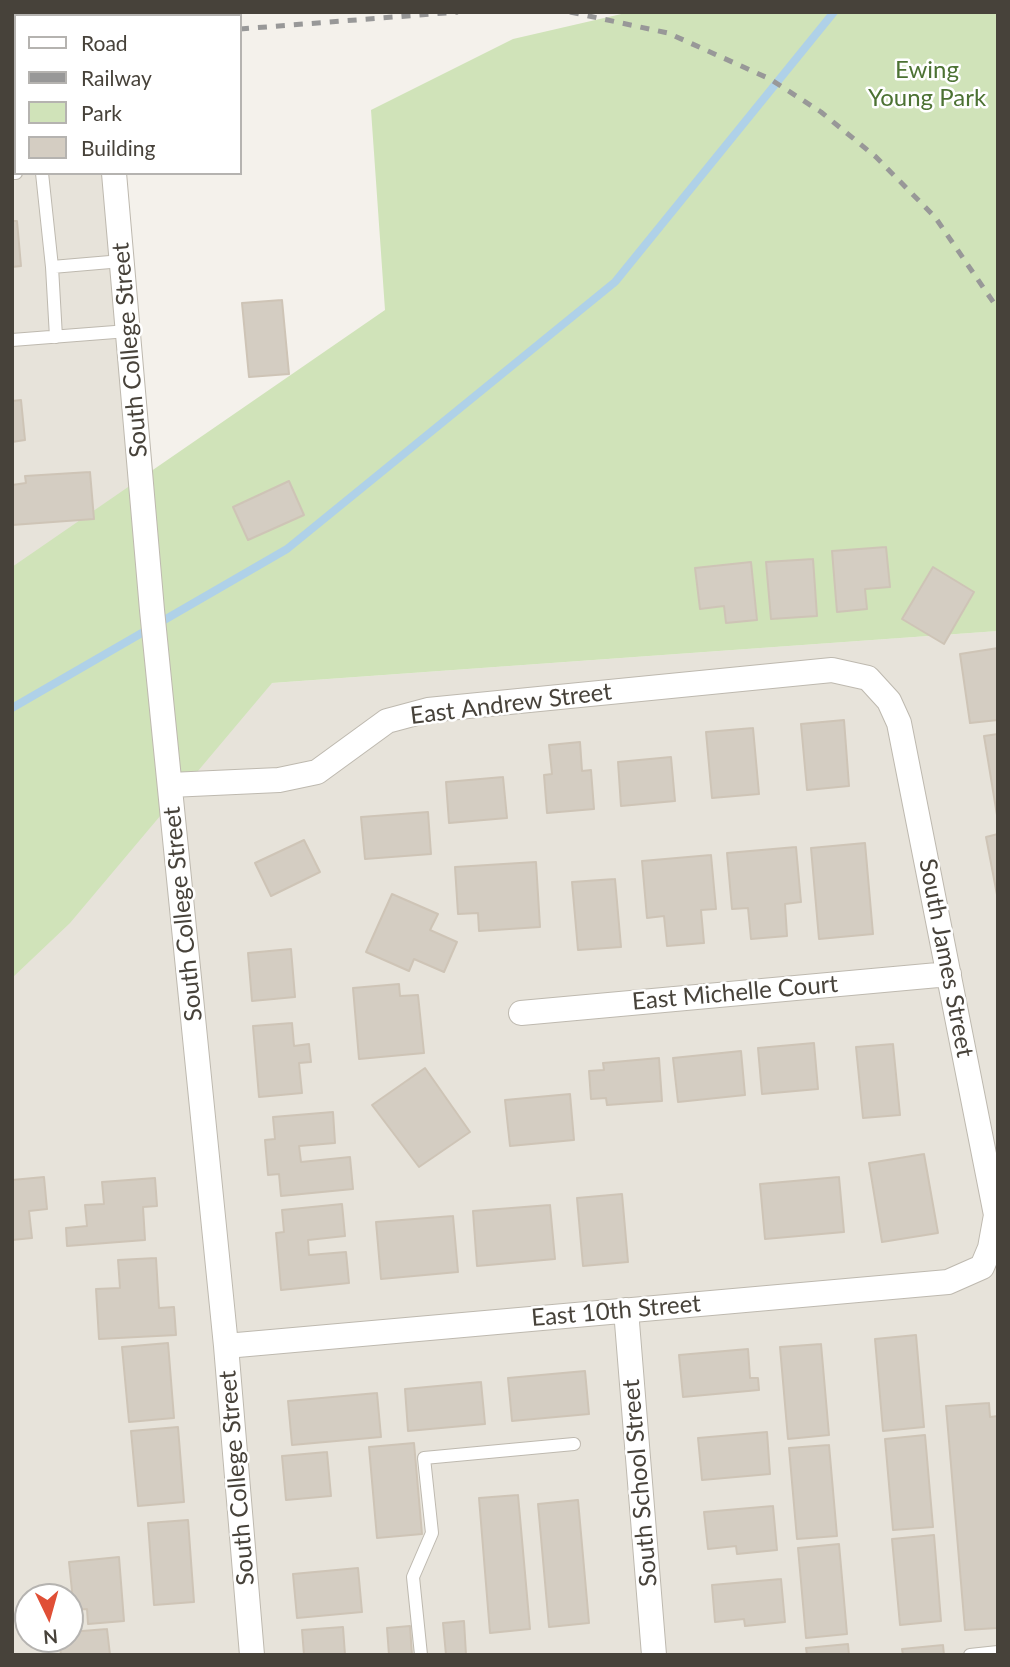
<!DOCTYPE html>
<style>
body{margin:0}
#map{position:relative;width:1010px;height:1667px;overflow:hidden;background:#f4f1eb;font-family:Lato,sans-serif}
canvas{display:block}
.frame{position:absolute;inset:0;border:14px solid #47423a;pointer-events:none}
.legend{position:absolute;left:14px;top:14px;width:228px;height:161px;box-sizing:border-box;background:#fff;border:2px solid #b5b3b0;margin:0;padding:9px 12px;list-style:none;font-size:21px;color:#47423a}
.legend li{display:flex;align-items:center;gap:14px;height:35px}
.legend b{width:35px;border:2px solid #b5b3b0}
.north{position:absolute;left:14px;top:1583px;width:70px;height:70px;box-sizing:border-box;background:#fff;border:2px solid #b5b3b0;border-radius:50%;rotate:175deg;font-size:19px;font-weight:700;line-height:28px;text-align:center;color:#47423a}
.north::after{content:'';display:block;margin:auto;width:24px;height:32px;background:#e04f36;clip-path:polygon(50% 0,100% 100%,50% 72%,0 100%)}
</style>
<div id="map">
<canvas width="1010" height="1667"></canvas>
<div class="frame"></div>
<ul class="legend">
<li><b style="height:9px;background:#fff"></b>Road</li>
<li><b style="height:9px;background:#989898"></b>Railway</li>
<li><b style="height:19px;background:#d0e3b9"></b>Park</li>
<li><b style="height:19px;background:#d4cdc2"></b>Building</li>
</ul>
<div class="north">N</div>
</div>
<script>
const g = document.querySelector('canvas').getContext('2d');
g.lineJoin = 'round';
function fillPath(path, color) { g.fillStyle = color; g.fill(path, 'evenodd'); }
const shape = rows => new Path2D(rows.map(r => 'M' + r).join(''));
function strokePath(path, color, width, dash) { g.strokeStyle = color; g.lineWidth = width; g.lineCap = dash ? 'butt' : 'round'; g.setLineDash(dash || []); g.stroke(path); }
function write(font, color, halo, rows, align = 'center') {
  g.font = font + ' Lato,sans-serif'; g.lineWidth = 5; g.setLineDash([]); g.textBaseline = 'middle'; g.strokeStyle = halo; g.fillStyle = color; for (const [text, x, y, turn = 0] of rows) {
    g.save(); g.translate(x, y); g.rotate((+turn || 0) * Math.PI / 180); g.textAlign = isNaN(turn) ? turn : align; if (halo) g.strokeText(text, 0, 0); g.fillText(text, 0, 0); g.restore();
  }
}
const residential = shape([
 [16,61,16,173,115,173,161,691,998,631,998,1655,12,1655,12,62],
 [28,1597,70,1597,70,1639,28,1639]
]);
const green = shape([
 [630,12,998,12,998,631,272,683,70,923,12,978,12,567,385,310,371,110,513,39]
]);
const stream = shape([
 [12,708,287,549,615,282,834,12]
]);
const building = shape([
 [12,221,17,221,21,266,12,267,12,221],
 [282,300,289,374,249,377,242,303,282,300],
 [21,400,25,440,12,442,12,401,21,400],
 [90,472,94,519,12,525,12,485,26,483,25,476,90,472],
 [289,481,304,515,248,540,233,507,289,481],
 [886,547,890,587,865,589,867,609,837,612,832,551,886,547],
 [813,559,817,616,771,619,766,562,813,559],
 [751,562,757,620,726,623,724,606,700,609,695,568,751,562],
 [933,567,974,592,944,644,902,619,933,567],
 [998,648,998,720,970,723,960,654,998,648],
 [844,720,849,786,807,790,801,724,844,720],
 [753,728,759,794,712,798,706,732,753,728],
 [998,734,998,815,997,815,984,736,998,734],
 [580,742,582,771,591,770,594,809,547,813,544,775,552,774,549,745,580,742],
 [671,757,675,801,621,806,618,762,671,757],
 [503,777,507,818,449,823,446,782,503,777],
 [428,812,431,854,365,859,361,817,428,812],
 [998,834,998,900,986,837,998,834],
 [304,840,320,872,271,896,255,863,304,840],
 [865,843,873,934,819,939,811,848,865,843],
 [796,847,801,902,785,904,787,936,751,939,748,908,732,909,727,853,796,847],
 [711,855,716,909,701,910,704,943,667,946,664,916,647,918,642,861,711,855],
 [536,862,540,927,479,931,478,913,458,914,455,867,536,862],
 [615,879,621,947,578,950,572,882,615,879],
 [392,894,438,914,430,930,457,942,444,972,414,959,409,971,366,952,392,894],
 [291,949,295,997,252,1001,248,953,291,949],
 [399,984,400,996,418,995,424,1053,359,1059,353,988,399,984],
 [292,1023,294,1046,309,1044,311,1062,299,1063,302,1093,259,1097,253,1026,292,1023],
 [814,1043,818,1089,762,1094,758,1048,814,1043],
 [893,1044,900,1115,863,1118,856,1047,893,1044],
 [741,1051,745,1095,678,1102,673,1058,741,1051],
 [659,1058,662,1101,607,1105,606,1098,591,1099,589,1071,604,1070,603,1063,659,1058],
 [425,1068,470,1132,419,1167,372,1105,425,1068],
 [570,1094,574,1140,510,1146,505,1100,570,1094],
 [333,1112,335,1143,299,1146,301,1162,350,1157,353,1189,281,1196,279,1174,268,1175,265,1140,275,1139,273,1117,333,1112],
 [924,1154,938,1233,882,1242,869,1163,924,1154],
 [44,1177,47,1209,29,1211,32,1238,12,1240,12,1180,44,1177],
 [839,1177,844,1232,765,1239,760,1184,839,1177],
 [155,1178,157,1206,143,1207,145,1240,67,1246,66,1228,87,1226,85,1205,104,1204,102,1182,155,1178],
 [622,1194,628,1262,583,1266,577,1198,622,1194],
 [342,1204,345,1236,308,1240,309,1255,346,1252,349,1283,281,1290,276,1233,284,1232,282,1210,342,1204],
 [550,1205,555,1259,477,1266,473,1211,550,1205],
 [453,1216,458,1272,381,1279,376,1222,453,1216],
 [156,1258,159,1308,174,1307,176,1335,99,1339,96,1289,120,1288,118,1260,156,1258],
 [916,1335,924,1427,883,1431,875,1339,916,1335],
 [168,1343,174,1418,129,1422,122,1347,168,1343],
 [821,1344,829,1435,788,1439,780,1347,821,1344],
 [748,1349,750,1378,758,1378,759,1390,683,1397,679,1355,748,1349],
 [585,1371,589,1414,512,1421,508,1378,585,1371],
 [481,1382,485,1424,408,1431,405,1389,481,1382],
 [377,1393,381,1437,292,1445,288,1401,377,1393],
 [989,1403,990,1417,998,1416,998,1628,965,1630,946,1406,989,1403],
 [178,1427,184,1502,138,1506,131,1431,178,1427],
 [767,1432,770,1474,702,1480,698,1438,767,1432],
 [925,1435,933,1527,893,1530,885,1439,925,1435],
 [414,1443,422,1534,377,1538,369,1447,414,1443],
 [829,1445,837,1536,797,1539,789,1448,829,1445],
 [327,1452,331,1496,286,1500,282,1456,327,1452],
 [518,1495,530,1629,490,1633,479,1498,518,1495],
 [578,1500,589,1623,549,1627,538,1504,578,1500],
 [773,1506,777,1550,737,1554,736,1546,708,1549,704,1512,773,1506],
 [188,1520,194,1602,154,1605,148,1523,188,1520],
 [934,1535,941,1621,900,1625,892,1539,934,1535],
 [839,1544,847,1634,806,1638,798,1548,839,1544],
 [119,1557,124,1621,88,1624,87,1609,74,1610,69,1562,119,1557],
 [358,1568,362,1612,297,1618,293,1574,358,1568],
 [781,1579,785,1622,745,1626,744,1619,715,1622,712,1585,781,1579],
 [464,1621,466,1655,446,1655,443,1623,464,1621],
 [410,1626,412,1655,389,1655,387,1628,410,1626],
 [343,1627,345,1655,304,1655,302,1630,343,1627],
 [107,1629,110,1655,61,1655,59,1639,70,1639,70,1632,107,1629],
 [848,1644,849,1655,807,1655,806,1648,848,1644],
 [943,1645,944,1655,903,1655,902,1649,943,1645]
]);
const lane = shape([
 [12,101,16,102],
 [12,173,16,173],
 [42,173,52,267,122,261],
 [52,267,56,337],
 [12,340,128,331],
 [421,1655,413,1577,432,1533,424,1458,574,1444],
 [970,1655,998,1652]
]);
const street = shape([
 [105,12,105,16],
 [114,173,152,610,226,1346,252,1655],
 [170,785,279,780,317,772,387,721,428,710,832,670,868,678,889,701,899,723,996,1215,990,1248,982,1267,948,1282,226,1346],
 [521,1013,949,974],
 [626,1310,654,1655]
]);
const rail = shape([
 [570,12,668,33,770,79,821,112,876,157,935,217,998,309],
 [240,29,458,12],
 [12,46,16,45]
]);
const parkNames = [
 ["Ewing",927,70],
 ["Young Park",927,98]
];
const streetNames = [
 ["South College Street",130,350,-95],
 ["East Andrew Street",511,704,-7],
 ["South College Street",183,914,-96],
 ["South James Street",946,958,79],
 ["East Michelle Court",735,993,-5],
 ["East 10th Street",616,1311,-5],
 ["South College Street",237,1478,-95],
 ["South School Street",640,1483,-95]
];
fillPath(residential, '#e7e3da');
fillPath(green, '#d0e3b9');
strokePath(stream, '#afd1e8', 8);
fillPath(building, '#d4cdc2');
strokePath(building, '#cec4b6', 2);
strokePath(lane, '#beb9af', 14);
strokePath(street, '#beb9af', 26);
strokePath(lane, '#fff', 12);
strokePath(street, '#fff', 24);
strokePath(rail, '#989898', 5, [9, 9]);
write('24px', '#4c7233', '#fff', parkNames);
write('24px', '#47423a', '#fff', streetNames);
</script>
